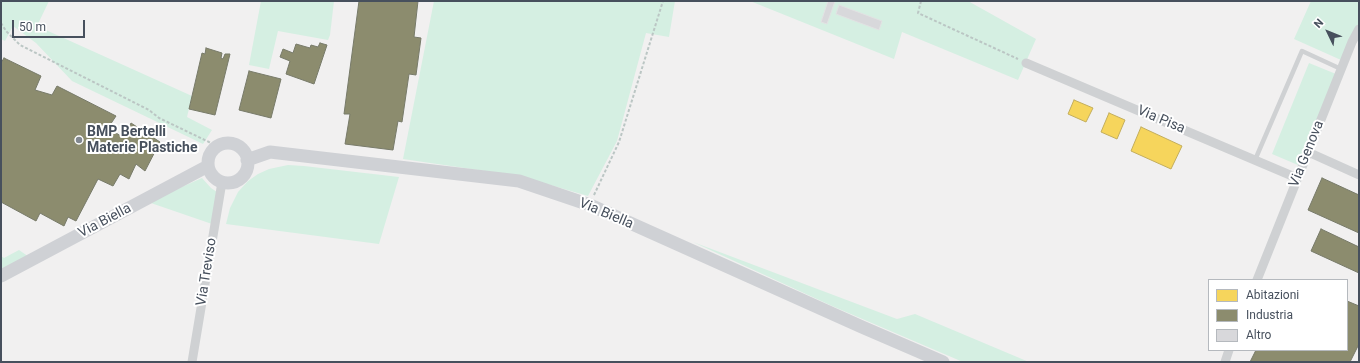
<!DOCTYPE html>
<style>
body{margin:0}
#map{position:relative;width:1360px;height:363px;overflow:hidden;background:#f1f0f0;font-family:Roboto,sans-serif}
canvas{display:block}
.frame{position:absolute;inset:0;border:2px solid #47505d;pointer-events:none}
.legend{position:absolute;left:1208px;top:279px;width:140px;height:72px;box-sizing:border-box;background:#fff;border:1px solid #b5b9be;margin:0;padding:5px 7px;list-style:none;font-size:12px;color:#47505d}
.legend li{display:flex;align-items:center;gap:8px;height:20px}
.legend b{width:20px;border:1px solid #b5b9be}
.north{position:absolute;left:1308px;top:12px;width:40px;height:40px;-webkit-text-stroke:3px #fff;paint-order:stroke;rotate:313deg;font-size:11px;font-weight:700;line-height:16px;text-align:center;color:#47505d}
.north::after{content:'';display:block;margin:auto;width:14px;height:18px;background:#47505d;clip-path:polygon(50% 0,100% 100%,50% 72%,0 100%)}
.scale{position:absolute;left:12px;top:20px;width:73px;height:18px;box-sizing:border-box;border:2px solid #47505d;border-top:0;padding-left:5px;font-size:12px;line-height:14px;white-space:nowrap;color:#47505d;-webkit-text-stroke:3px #fff;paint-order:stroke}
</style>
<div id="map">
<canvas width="1360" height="363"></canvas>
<div class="frame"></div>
<ul class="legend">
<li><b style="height:11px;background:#f6d55c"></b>Abitazioni</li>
<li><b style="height:11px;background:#8c8c6e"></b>Industria</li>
<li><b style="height:11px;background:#d8d8db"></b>Altro</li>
</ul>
<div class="north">N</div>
<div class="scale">50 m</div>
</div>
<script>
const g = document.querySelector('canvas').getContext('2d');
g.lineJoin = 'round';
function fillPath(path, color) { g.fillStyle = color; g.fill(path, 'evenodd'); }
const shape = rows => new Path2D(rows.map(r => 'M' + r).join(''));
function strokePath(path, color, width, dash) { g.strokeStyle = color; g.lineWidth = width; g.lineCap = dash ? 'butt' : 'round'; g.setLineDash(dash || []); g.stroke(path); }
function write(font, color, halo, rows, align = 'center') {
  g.font = font + ' Roboto,sans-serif'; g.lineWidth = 4; g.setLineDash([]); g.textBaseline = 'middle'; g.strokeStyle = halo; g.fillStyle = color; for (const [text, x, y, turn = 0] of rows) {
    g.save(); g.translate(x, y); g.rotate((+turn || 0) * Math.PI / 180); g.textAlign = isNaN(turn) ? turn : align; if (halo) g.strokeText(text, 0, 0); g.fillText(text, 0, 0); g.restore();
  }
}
const green = shape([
 [1,1,49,1,37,26,192,96,187,117,212,130,203,144,72,81,36,43,13,26,5,41,1,39],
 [261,1,334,1,330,35,328,40,278,31,269,69,249,65],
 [434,1,675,1,669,37,646,33,617,141,588,196,519,176,403,159],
 [750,1,968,1,1036,39,1018,80,902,32,894,59],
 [1311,1,1359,1,1359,26,1341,60,1294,39],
 [1309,63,1336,74,1298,165,1272,154],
 [288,165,304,166,399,177,379,244,226,224,230,208,238,192,248,181,258,174,269,169],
 [202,178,211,188,217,192,212,224,148,202],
 [693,242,897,319,915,314,1029,362,963,362,832,306],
 [19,250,32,259,1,274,1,256,4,258]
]);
const homes = shape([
 [1074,100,1093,108,1086,122,1068,114,1074,100],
 [1109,113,1125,120,1117,139,1101,132,1109,113],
 [1141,127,1182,146,1171,169,1131,151,1141,127]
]);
const industry = shape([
 [359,1,418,1,414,37,421,38,416,75,409,74,402,122,398,121,393,150,345,144,350,114,344,114,359,1],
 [320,43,327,45,314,84,286,74,290,61,280,57,283,49,293,53,296,44,310,48,311,45,318,47,320,43],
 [206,48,222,53,221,58,223,59,225,54,230,54,215,115,189,109,202,53,205,54,206,48],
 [4,58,41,76,35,90,52,95,57,86,116,116,108,128,124,138,131,123,160,142,145,171,136,164,129,179,120,174,113,186,98,179,76,221,68,217,64,226,40,213,36,221,1,202,1,63,4,58],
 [249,71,281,79,271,118,239,110,249,71],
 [1322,178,1359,195,1359,233,1308,210,1322,178],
 [1321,229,1359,247,1359,273,1311,251,1321,229],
 [1347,301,1359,306,1359,344,1350,362,1250,362,1256,350,1347,350,1347,301]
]);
const building = shape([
 [828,1,835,1,827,24,821,22,828,1],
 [839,5,882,21,879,30,836,14,839,5]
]);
const path = shape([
 [921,1,918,13,1018,59],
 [1,23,6,31,20,45,149,110,159,118,209,142,216,147],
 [594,195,619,142,663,1]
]);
const lane = shape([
 [1255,160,1302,51,1341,69]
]);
const street = shape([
 [1026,63,1297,178],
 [1308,152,1359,175],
 [1257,280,1352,42,1359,29],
 [192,362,222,182],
 [1225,362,1229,350]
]);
const secondary = shape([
 '208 163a20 20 0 1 1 40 0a20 20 0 1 1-40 0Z',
 [247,160,270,152,519,181,590,205,862,327,943,362],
 [1,276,208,166]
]);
const markers = [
 [79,140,4,"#828890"]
];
const streetNames = [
 ["Via Pisa",1161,120,23],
 ["Via Genova",1307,154,-68],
 ["Via Biella",606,214,23],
 ["Via Biella",105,221,-28],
 ["Via Treviso",207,272,-81]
];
const poiNames = [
 ["BMP Bertelli",87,132],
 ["Materie Plastiche",87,148]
];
fillPath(green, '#d5efe2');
fillPath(homes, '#f6d55c');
strokePath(homes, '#c2ad5c', 1);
fillPath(industry, '#8c8c6e');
strokePath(industry, '#777a69', 1);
fillPath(building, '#d8d8db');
strokePath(building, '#e2e2e3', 1);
strokePath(path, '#bbc6c4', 2, [3, 2]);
strokePath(lane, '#cfd1d3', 4.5);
strokePath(street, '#cfd1d3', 9);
strokePath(secondary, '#cfd1d5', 13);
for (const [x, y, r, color] of markers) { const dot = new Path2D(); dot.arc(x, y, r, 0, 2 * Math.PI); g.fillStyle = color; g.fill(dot); strokePath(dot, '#fff', 1.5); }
write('14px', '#47505d', '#fff', streetNames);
write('bold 14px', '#47505d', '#fff', poiNames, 'left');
</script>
